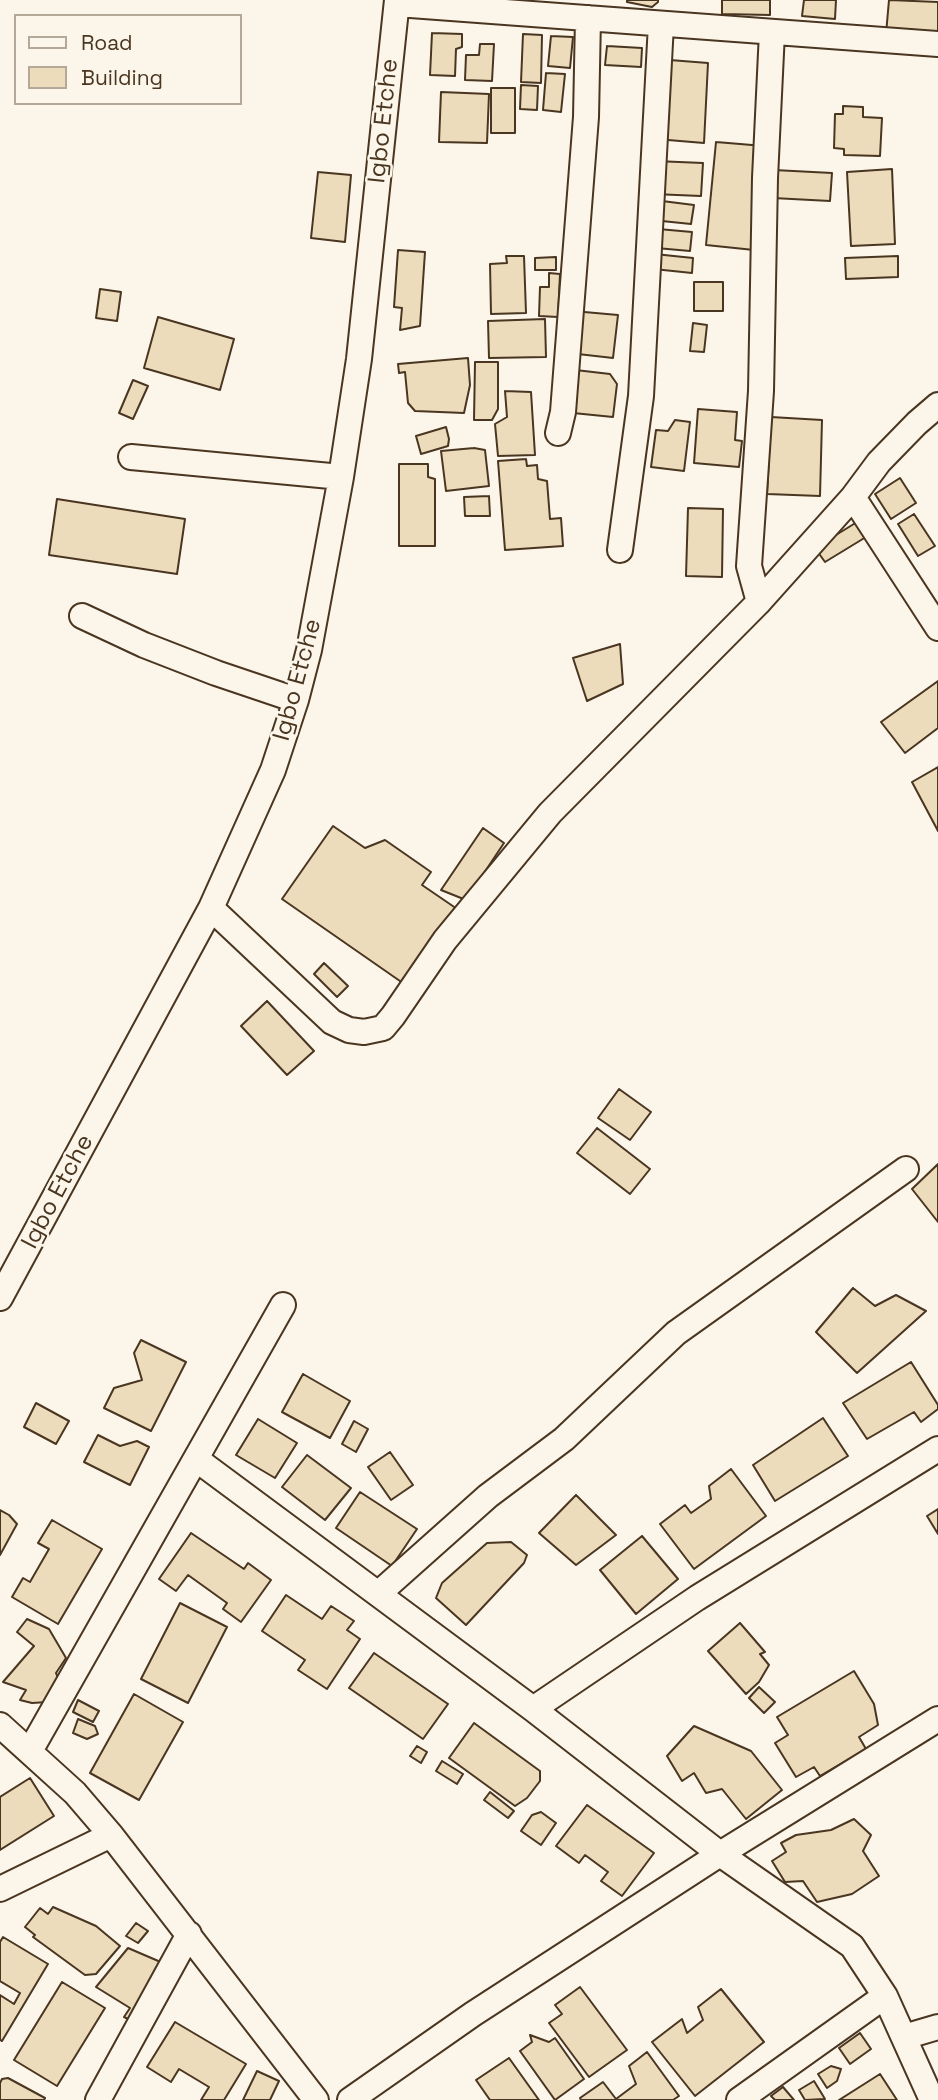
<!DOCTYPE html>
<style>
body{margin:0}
#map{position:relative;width:938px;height:2100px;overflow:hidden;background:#fbf6e9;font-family:"Space Grotesk",sans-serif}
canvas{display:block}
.legend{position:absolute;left:14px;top:14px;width:228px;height:91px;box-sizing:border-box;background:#fbf6e9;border:2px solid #b4a999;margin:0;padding:9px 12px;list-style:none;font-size:21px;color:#4a3520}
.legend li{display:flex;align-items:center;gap:14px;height:35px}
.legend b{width:35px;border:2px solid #b4a999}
</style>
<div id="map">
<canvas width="938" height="2100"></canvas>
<ul class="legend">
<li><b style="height:9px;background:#fbf6e9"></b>Road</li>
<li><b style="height:19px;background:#ecdcbc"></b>Building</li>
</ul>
</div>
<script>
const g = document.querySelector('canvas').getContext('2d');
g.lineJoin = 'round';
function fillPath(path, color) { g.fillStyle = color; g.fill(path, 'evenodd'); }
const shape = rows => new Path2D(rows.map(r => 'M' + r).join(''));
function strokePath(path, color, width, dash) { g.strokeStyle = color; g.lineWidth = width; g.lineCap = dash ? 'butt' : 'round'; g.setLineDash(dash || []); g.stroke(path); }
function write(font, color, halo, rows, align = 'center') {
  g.font = font + ' "Space Grotesk",sans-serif'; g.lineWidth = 5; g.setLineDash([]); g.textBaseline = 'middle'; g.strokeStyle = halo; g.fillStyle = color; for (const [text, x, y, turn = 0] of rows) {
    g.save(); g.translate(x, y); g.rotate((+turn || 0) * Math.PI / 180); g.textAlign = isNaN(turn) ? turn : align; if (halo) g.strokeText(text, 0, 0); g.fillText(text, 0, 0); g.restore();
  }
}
const building = shape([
 [627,0,658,0,658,2,652,7,627,2,627,0],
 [722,0,770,0,770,15,722,14,722,0],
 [804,0,836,0,835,19,802,16,804,0],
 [889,0,938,2,938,38,886,34,889,0],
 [432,33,462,34,462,47,456,49,455,76,430,75,432,33],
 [523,34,542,35,541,83,521,82,523,34],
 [551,36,573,37,570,68,548,66,551,36],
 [480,44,494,44,492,81,465,80,466,55,479,55,480,44],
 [607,46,642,48,641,67,605,65,607,46],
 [657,59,708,63,704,143,656,139,657,59],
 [546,73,565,74,561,112,543,110,546,73],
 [521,85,538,86,537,110,520,109,521,85],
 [491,88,515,88,515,133,491,133,491,88],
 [441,92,489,94,487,143,439,142,441,92],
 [843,106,863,107,863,117,882,118,880,156,844,155,844,149,834,148,835,114,843,114,843,106],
 [716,142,764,146,754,250,706,245,716,142],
 [655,161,703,163,701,196,653,194,655,161],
 [892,169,895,244,851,246,847,172,892,169],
 [774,170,832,173,830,201,773,198,774,170],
 [318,172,351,175,345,242,311,238,318,172],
 [654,200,694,205,691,224,652,220,654,200],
 [647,228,692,232,690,251,645,247,647,228],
 [398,250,425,252,420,326,400,330,402,308,394,307,398,250],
 [645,253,693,258,692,273,644,268,645,253],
 [506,256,524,256,526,313,491,314,490,264,507,263,506,256],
 [898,256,898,277,846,279,845,258,898,256],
 [556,257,556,270,535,270,535,258,556,257],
 [549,273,560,274,558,317,539,316,540,287,549,287,549,273],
 [694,282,723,282,723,311,694,311,694,282],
 [100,289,121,292,117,321,96,318,100,289],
 [573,311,618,315,613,358,569,353,573,311],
 [158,317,234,339,220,390,144,368,158,317],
 [545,319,546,357,489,358,488,321,545,319],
 [693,323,707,325,704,352,690,351,693,323],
 [468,358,470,385,464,413,415,411,408,403,405,372,399,373,398,364,468,358],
 [475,362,498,362,498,409,492,420,474,420,475,362],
 [567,369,610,374,617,384,613,417,563,412,567,369],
 [133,380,148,386,133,419,119,413,133,380],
 [505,391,531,392,535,455,498,456,495,424,507,417,505,391],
 [698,409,737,412,735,440,742,441,739,467,694,463,698,409],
 [771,417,822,420,820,496,767,494,771,417],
 [675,420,690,422,684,471,651,467,656,430,668,431,675,420],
 [446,427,449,439,448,446,421,454,416,436,446,427],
 [474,448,485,450,489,486,446,491,441,451,474,448],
 [526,459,527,466,537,465,538,479,547,481,550,519,561,518,563,546,505,550,498,461,526,459],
 [399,464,428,464,428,477,435,479,435,546,399,546,399,464],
 [900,478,916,503,891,519,875,494,900,478],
 [489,496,490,516,465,516,464,497,489,496],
 [57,499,185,519,177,574,49,555,57,499],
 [688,508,723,509,722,577,686,576,688,508],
 [914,514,935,546,918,556,898,524,914,514],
 [857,522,866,537,825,562,815,548,857,522],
 [620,644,623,684,587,701,573,658,620,644],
 [938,681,938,728,905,753,881,722,938,681],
 [938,767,938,831,912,782,938,767],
 [333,826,365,848,385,840,431,872,422,885,463,913,410,988,282,899,333,826],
 [483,828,504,843,466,900,441,890,483,828],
 [324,963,348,986,337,997,314,974,324,963],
 [267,1001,314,1051,287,1075,241,1026,267,1001],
 [619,1089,651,1112,630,1140,598,1118,619,1089],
 [597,1128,650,1169,630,1194,577,1153,597,1128],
 [938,1164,938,1222,912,1189,938,1164],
 [853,1288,875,1306,896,1295,926,1311,857,1373,816,1332,853,1288],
 [141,1340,186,1362,151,1431,104,1408,114,1388,142,1380,134,1353,141,1340],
 [911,1362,938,1405,938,1409,921,1422,914,1412,867,1439,843,1403,911,1362],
 [303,1374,350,1401,330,1438,282,1412,303,1374],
 [36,1403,69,1421,56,1444,24,1427,36,1403],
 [823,1418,848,1456,775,1501,753,1465,823,1418],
 [258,1419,297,1443,275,1478,236,1455,258,1419],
 [354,1421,368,1429,356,1452,342,1444,354,1421],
 [98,1435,120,1446,137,1441,149,1447,130,1485,84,1462,98,1435],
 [390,1452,413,1485,391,1500,368,1467,390,1452],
 [307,1455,351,1488,325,1520,282,1487,307,1455],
 [731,1469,766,1516,694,1569,660,1524,685,1505,691,1513,711,1499,709,1486,731,1469],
 [360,1492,417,1529,392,1566,336,1528,360,1492],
 [576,1495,616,1535,576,1565,539,1533,576,1495],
 [938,1509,938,1534,927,1516,938,1509],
 [0,1510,9,1515,17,1524,0,1555,0,1510],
 [52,1520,102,1549,58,1624,12,1597,23,1578,30,1582,49,1549,38,1543,52,1520],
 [191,1533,244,1569,248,1563,271,1580,241,1622,223,1609,227,1603,188,1575,176,1591,159,1579,191,1533],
 [642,1536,678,1579,636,1614,600,1570,642,1536],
 [511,1542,527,1555,524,1563,466,1625,436,1598,442,1583,487,1543,511,1542],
 [286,1595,322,1619,331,1606,354,1621,347,1630,360,1639,327,1689,298,1670,305,1660,262,1631,286,1595],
 [180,1603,227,1627,188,1703,141,1679,180,1603],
 [27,1619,49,1629,66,1658,56,1673,60,1682,48,1702,32,1703,20,1700,26,1690,3,1682,34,1646,17,1632,27,1619],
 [740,1623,765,1652,760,1654,769,1665,759,1682,746,1694,708,1651,740,1623],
 [374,1653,448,1704,423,1739,349,1688,374,1653],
 [854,1671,874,1704,878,1725,859,1737,866,1749,820,1776,814,1767,796,1777,775,1743,788,1735,777,1717,854,1671],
 [759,1687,775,1702,764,1713,749,1698,759,1687],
 [134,1694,183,1722,139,1800,90,1773,134,1694],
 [78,1700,99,1711,93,1722,73,1712,78,1700],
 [78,1719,95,1726,98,1734,87,1739,73,1733,78,1719],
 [474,1723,540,1771,540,1781,527,1798,515,1806,449,1758,474,1723],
 [694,1726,751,1751,782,1790,746,1819,722,1789,706,1793,694,1773,682,1781,667,1756,694,1726],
 [417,1746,427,1752,421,1763,410,1756,417,1746],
 [442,1761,463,1774,457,1784,436,1771,442,1761],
 [30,1778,54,1816,0,1850,0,1797,30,1778],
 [490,1792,514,1811,508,1818,484,1800,490,1792],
 [587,1805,654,1853,622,1896,601,1881,608,1872,585,1855,579,1863,556,1846,587,1805],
 [541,1812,556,1823,541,1845,521,1831,532,1815,541,1812],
 [854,1819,871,1835,863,1851,879,1876,852,1894,817,1902,803,1881,785,1882,772,1861,786,1852,781,1843,796,1835,831,1830,854,1819],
 [53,1907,96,1926,120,1946,96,1974,85,1975,33,1937,35,1935,25,1927,40,1908,48,1914,53,1907],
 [136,1923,148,1931,138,1943,126,1936,136,1923],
 [3,1937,48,1964,2,2041,0,2040,0,1995,14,2004,20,1993,0,1981,0,1942,3,1937],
 [128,1948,163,1963,130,2020,124,2017,130,2008,96,1987,128,1948],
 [62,1982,105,2008,57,2086,14,2060,62,1982],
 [580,1987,627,2050,589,2077,549,2023,562,2014,555,2005,580,1987],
 [721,1989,764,2042,695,2096,652,2042,682,2019,687,2033,703,2020,698,2007,721,1989],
 [175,2022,246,2064,224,2100,201,2100,209,2087,179,2069,171,2082,147,2067,175,2022],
 [860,2033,871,2049,850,2064,839,2048,860,2033],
 [530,2035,549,2042,555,2038,584,2079,555,2100,520,2051,532,2042,530,2035],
 [647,2052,679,2096,673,2100,581,2100,580,2098,603,2082,616,2099,636,2084,629,2066,647,2052],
 [509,2058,539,2100,490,2100,476,2080,509,2058],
 [831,2066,841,2069,837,2081,827,2088,818,2074,831,2066],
 [257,2071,279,2081,270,2100,243,2100,257,2071],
 [880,2074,897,2100,839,2100,880,2074],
 [8,2078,45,2098,44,2100,0,2100,0,2083,2,2079,8,2078],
 [814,2081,825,2099,805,2100,799,2090,814,2081],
 [783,2087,794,2100,775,2100,771,2096,783,2087]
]);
const minor = shape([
 [397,4,938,44],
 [558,433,563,412,586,117,588,18],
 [131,457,341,477],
 [853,497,938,628],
 [620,550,641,396,661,24],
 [759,602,749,566,761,391,765,178,772,32],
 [82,616,144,645,216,673,296,700],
 [211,908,332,1022,349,1030,364,1032,383,1028,393,1016,445,940,550,813,759,602,853,497,879,462,917,423,938,405],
 [0,1298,211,908,273,770,296,700,309,650,341,477,359,359,397,0],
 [196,1459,533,1709,720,1854,852,1946,885,1996,932,2100],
 [378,1594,488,1496,564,1439,676,1333,906,1169],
 [533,1709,697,1598,938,1449],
 [0,1725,75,1793,111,1835,316,2100],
 [30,1751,283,1305],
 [0,1889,111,1835],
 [904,2037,938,2027],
 [98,2100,189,1934],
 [350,2100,473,2014,720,1854,938,1719],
 [739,2100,885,1996]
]);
const streetNames = [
 ["Igbo Etche",384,121,-84],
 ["Igbo Etche",298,680,-75],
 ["Igbo Etche",58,1192,-62]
];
fillPath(building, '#ecdcbc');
strokePath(building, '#4a3520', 2);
strokePath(minor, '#4a3520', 28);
strokePath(minor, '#fbf6e9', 24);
write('24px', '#4a3520', '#fbf6e9', streetNames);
</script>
